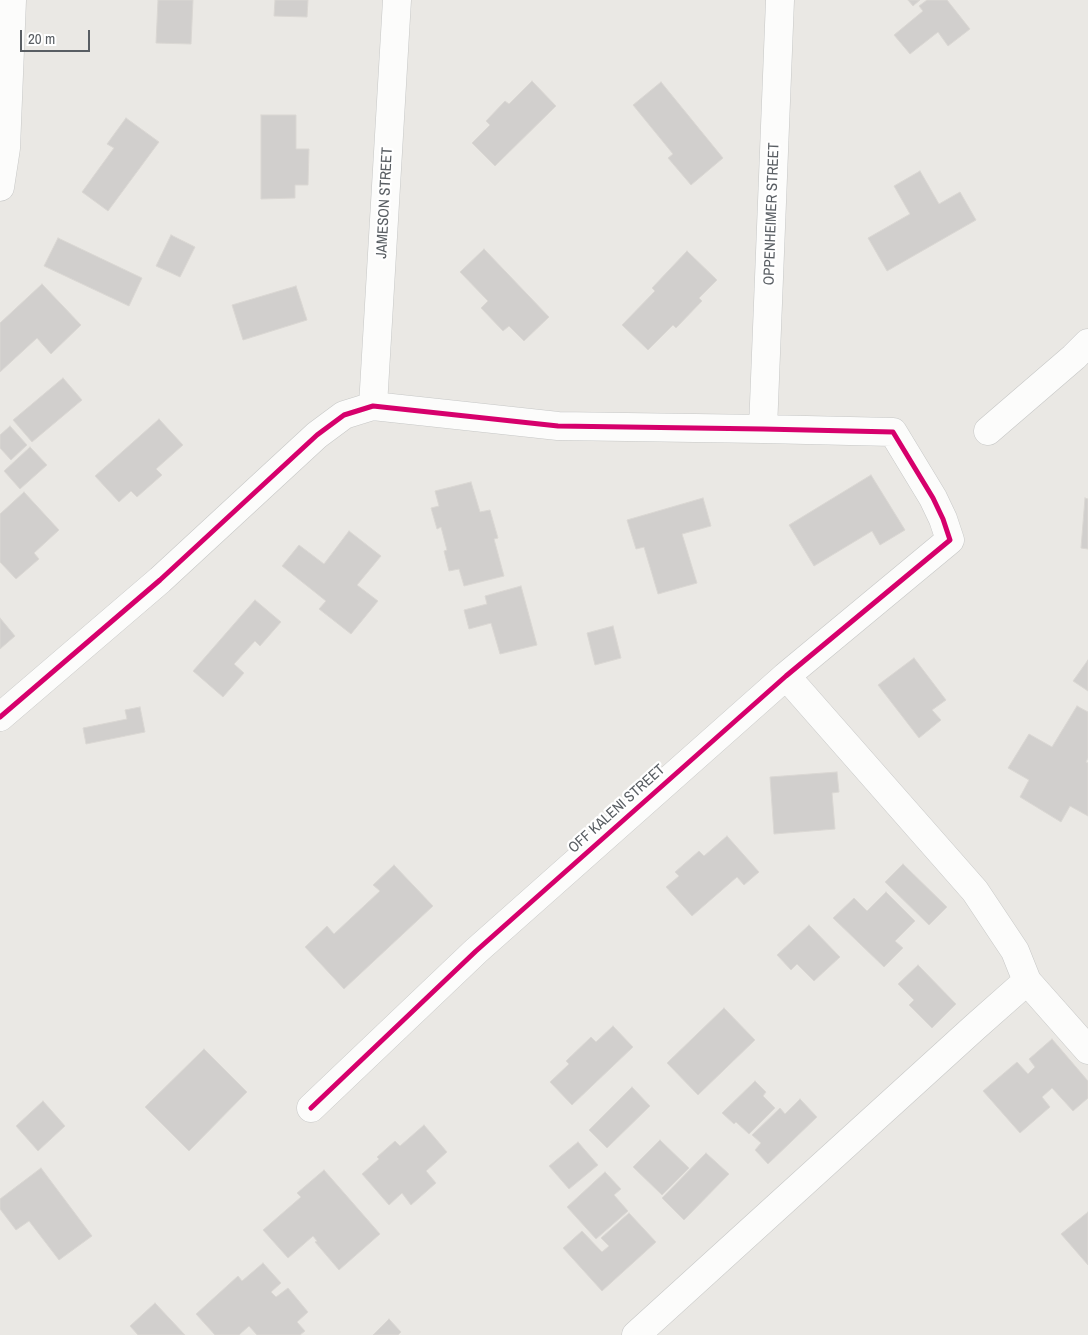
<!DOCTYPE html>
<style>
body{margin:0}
#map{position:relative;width:1088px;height:1335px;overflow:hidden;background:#eae8e4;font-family:"Archivo Narrow",sans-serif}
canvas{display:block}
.scale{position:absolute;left:20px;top:30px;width:70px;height:22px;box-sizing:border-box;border:2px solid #595e63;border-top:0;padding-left:6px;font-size:15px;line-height:18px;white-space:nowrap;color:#595e63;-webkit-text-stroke:4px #fff;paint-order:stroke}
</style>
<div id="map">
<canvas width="1088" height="1335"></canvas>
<div class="scale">20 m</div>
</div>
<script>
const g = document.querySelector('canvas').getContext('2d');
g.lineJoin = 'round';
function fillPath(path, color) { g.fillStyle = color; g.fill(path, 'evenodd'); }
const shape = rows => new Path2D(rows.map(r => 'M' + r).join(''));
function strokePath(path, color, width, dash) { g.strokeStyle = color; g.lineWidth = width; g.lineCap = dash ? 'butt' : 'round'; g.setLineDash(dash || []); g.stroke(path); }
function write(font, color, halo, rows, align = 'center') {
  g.font = font + ' "Archivo Narrow",sans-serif'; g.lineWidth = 4.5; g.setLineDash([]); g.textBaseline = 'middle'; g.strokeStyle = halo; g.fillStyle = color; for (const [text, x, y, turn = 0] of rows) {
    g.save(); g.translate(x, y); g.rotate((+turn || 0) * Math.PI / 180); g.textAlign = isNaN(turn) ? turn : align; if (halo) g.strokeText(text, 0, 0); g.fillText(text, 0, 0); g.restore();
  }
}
const building = shape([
 [158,0,193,0,191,44,156,43,158,0],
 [275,0,308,0,307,17,274,16,275,0],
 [908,0,920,0,913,6,908,0],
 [927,0,947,0,970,29,948,46,938,32,910,54,894,35,923,11,919,6,927,0],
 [532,81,556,106,495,166,472,143,490,125,486,121,505,101,509,104,532,81],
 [661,82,723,158,691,185,668,158,673,154,633,105,661,82],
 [261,115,296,115,296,149,309,149,308,185,295,185,295,198,261,199,261,115],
 [126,118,159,142,108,211,82,192,114,148,107,144,126,118],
 [920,171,939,204,960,192,976,220,887,271,868,238,910,214,894,186,920,171],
 [171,235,195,247,180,277,156,266,171,235],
 [58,238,142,278,129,306,44,266,58,238],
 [484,249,549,317,524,341,509,326,503,331,481,308,488,301,460,272,484,249],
 [687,251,717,280,699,298,702,301,676,328,673,325,648,350,622,325,655,291,652,288,687,251],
 [42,284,81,325,51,354,37,338,0,372,0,323,42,284],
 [296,286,307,320,243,340,232,305,296,286],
 [63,378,82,400,32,442,13,420,63,378],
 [159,419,183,445,156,469,162,475,137,497,131,491,119,502,95,476,159,419],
 [10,426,27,445,11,460,0,448,0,435,10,426],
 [30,447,47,465,20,489,4,471,30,447],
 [871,475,905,530,880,545,872,531,814,566,789,525,871,475],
 [471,482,480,512,490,510,498,538,494,539,504,576,464,586,459,569,449,571,444,551,447,550,441,527,437,529,431,508,439,506,435,491,471,482],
 [24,492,59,530,34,553,39,559,16,579,0,562,0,514,24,492],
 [703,498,711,526,682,534,697,583,658,594,644,547,636,549,627,520,703,498],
 [1085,498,1088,499,1088,549,1081,548,1085,498],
 [349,531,381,556,357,585,378,601,351,634,319,609,326,601,282,566,299,545,324,564,349,531],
 [521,586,537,645,500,654,491,623,469,629,464,610,487,604,485,596,521,586],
 [255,600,281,622,260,646,255,641,234,664,244,673,223,697,193,671,255,600],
 [0,618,15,636,0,649,0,618],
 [613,626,621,658,595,665,587,633,613,626],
 [914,658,946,700,932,710,941,720,919,738,878,685,914,658],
 [1088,660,1088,691,1073,681,1088,660],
 [1077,706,1088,712,1088,758,1086,762,1088,763,1088,816,1070,806,1061,822,1020,797,1029,780,1008,768,1029,734,1052,747,1077,706],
 [140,707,145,732,86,744,83,728,127,719,125,710,140,707],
 [837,772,839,792,832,793,835,829,774,834,770,777,837,772],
 [727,836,759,872,744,885,737,877,692,916,666,887,679,876,675,872,699,851,704,856,727,836],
 [903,864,947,907,929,925,885,882,903,864],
 [394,865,433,906,344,989,305,947,327,926,334,934,380,891,373,885,394,865],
 [886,892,915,921,895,941,903,948,884,967,833,918,854,898,867,911,886,892],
 [809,925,840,957,814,981,797,964,791,970,777,955,809,925],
 [918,965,956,1004,932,1028,909,1005,914,1000,898,984,918,965],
 [724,1008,755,1040,698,1095,667,1063,724,1008],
 [613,1026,633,1047,572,1105,550,1082,569,1064,566,1061,591,1037,596,1042,613,1026],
 [1052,1039,1088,1081,1088,1098,1073,1111,1052,1088,1042,1097,1050,1107,1020,1133,983,1091,1017,1062,1028,1074,1035,1067,1029,1059,1052,1039],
 [204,1049,247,1092,189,1151,145,1107,204,1049],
 [755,1081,766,1092,763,1096,775,1108,749,1134,736,1122,734,1124,722,1113,755,1081],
 [632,1087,650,1106,607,1148,589,1130,632,1087],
 [800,1099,817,1117,768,1164,755,1150,761,1143,752,1135,780,1108,785,1114,800,1099],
 [43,1101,65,1126,38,1151,16,1126,43,1101],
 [424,1125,447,1152,426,1171,436,1183,411,1205,402,1193,389,1205,362,1174,379,1159,377,1157,395,1141,400,1146,424,1125],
 [660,1140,689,1168,662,1195,633,1167,660,1140],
 [578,1142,598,1165,569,1189,549,1166,578,1142],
 [706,1153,729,1174,684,1220,662,1198,706,1153],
 [41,1168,92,1236,59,1260,29,1221,16,1230,0,1209,0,1199,41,1168],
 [324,1170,380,1234,339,1270,315,1242,317,1241,313,1236,288,1258,263,1230,301,1197,297,1193,324,1170],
 [605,1172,621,1189,614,1195,628,1211,596,1239,567,1207,605,1172],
 [1088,1212,1088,1265,1061,1234,1088,1212],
 [629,1213,656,1242,602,1291,563,1248,582,1231,602,1252,609,1246,601,1238,629,1213],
 [263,1263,281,1283,271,1292,276,1297,288,1288,308,1312,297,1322,305,1331,300,1335,257,1335,249,1326,239,1335,215,1335,196,1314,238,1276,242,1281,263,1263],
 [155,1303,185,1335,138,1335,130,1326,155,1303],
 [389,1319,401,1332,398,1335,373,1335,389,1319]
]);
const minor = shape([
 [0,187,6,148,12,0],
 [373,406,397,0],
 [763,429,780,0],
 [988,431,1074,357,1088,343],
 [786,676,975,891,1015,951,1027,981,1088,1050],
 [0,717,160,580,317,435,344,415,373,406,558,426,763,429,893,432,933,498,943,519,950,540,786,676,476,951,311,1108],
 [636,1335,975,1027,1027,981]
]);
const cycleway = shape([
 [0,717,160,580,317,435,344,415,373,406,558,426,763,429,893,432,933,498,943,519,950,540,786,676,476,951,311,1108]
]);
const streetNames = [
 ["JAMESON STREET",385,203,-87],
 ["OPPENHEIMER STREET",772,214,-88],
 ["OFF KALENI STREET",617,809,-42]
];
fillPath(building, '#d1cfcd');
strokePath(building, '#dad7d3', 1);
strokePath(minor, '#c6c7c6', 29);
strokePath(minor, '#fcfcfb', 28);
strokePath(cycleway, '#d6006c', 5);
write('15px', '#595e63', '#fff', streetNames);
</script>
